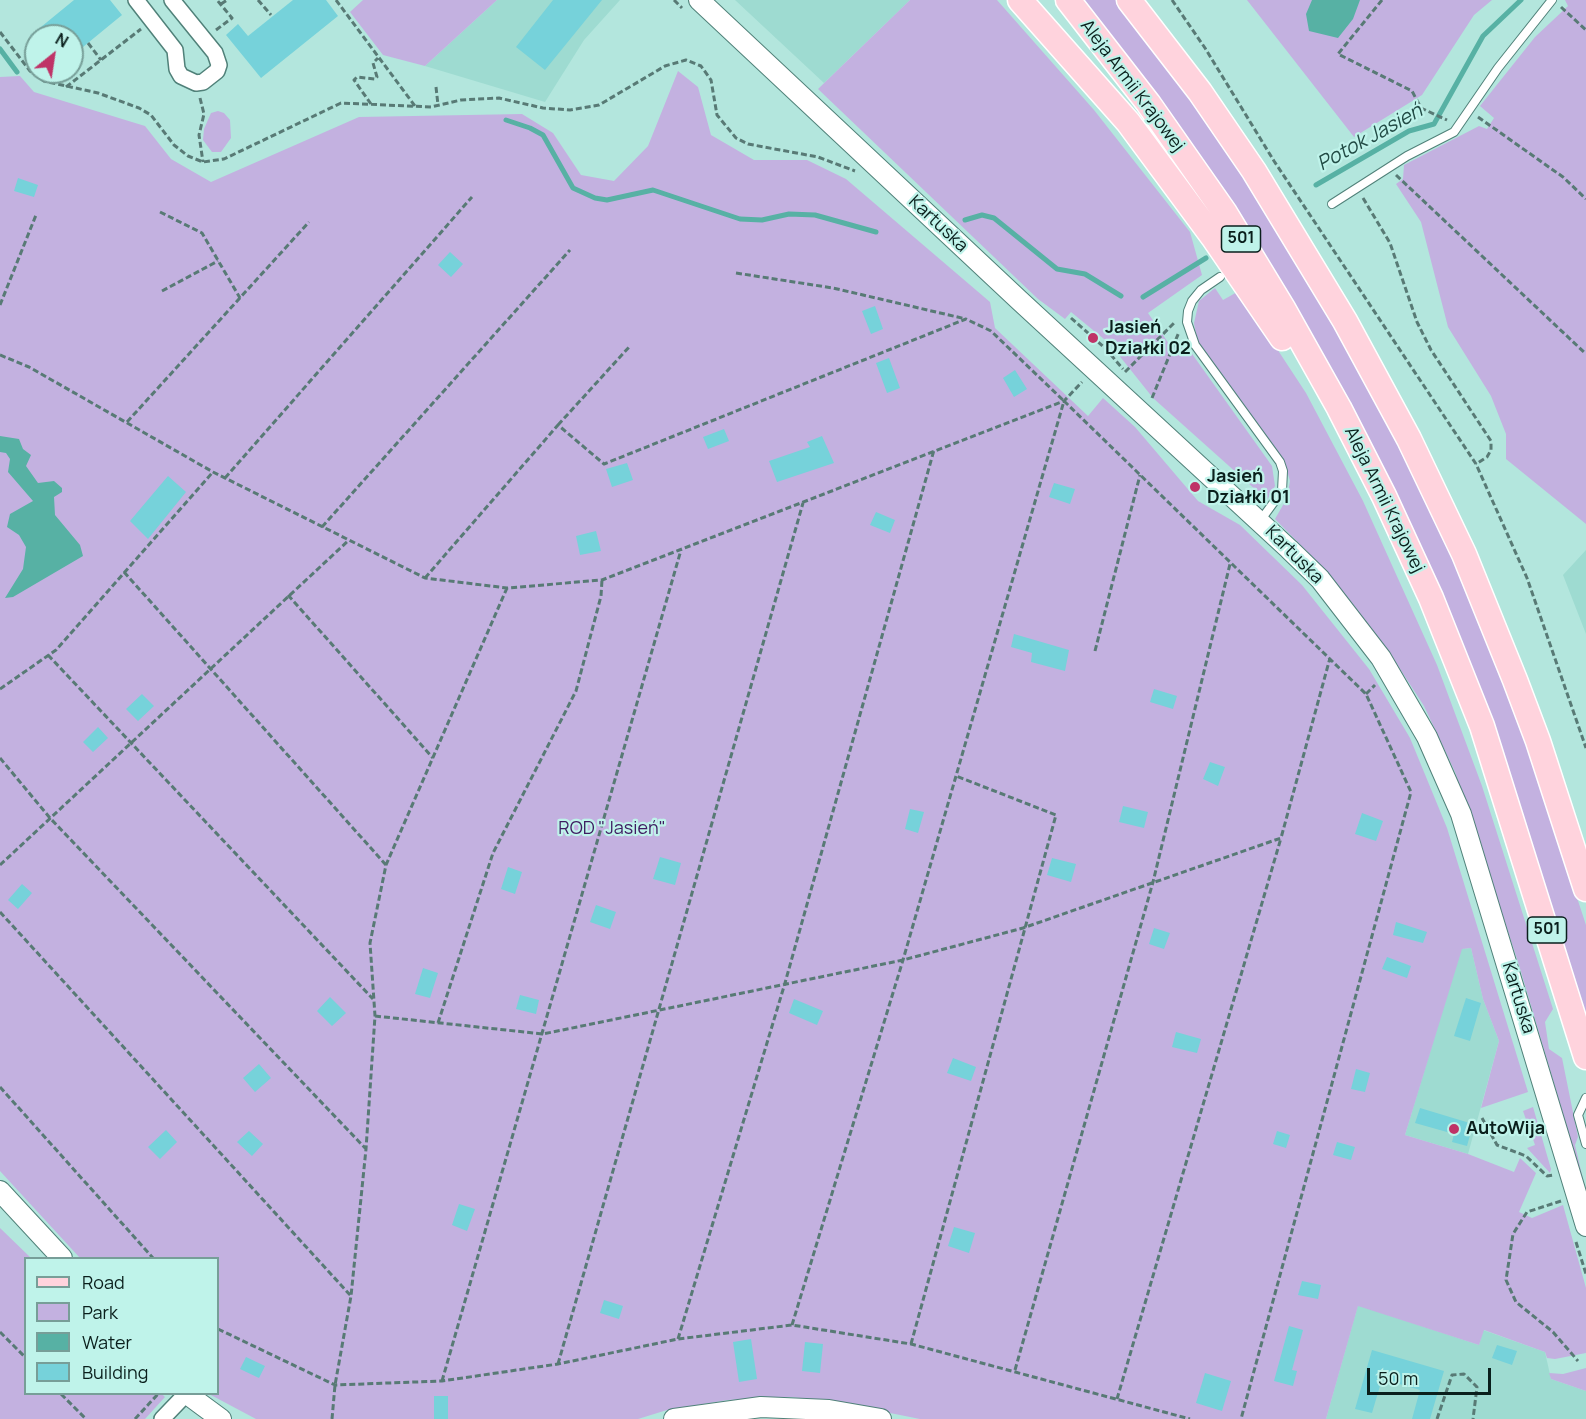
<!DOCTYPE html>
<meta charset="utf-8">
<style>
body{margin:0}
#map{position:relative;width:1586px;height:1419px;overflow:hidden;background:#b3e6dd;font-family:Manrope,sans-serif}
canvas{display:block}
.legend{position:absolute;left:24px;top:1257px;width:195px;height:138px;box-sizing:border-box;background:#bff3ea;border:2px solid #779e98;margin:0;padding:8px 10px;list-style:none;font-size:18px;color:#0a1f1c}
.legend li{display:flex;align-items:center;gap:12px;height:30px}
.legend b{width:30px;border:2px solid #779e98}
.north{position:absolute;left:24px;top:24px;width:60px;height:60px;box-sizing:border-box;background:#bff3ea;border:2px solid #779e98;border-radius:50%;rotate:30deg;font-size:16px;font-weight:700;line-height:24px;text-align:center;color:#0a1f1c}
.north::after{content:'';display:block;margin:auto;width:21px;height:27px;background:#bf3367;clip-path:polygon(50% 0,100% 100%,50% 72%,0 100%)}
.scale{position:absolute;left:1367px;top:1368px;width:124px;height:27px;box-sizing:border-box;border:3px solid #0a1f1c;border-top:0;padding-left:8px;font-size:18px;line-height:21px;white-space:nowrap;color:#0a1f1c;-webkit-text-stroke:4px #bff3ea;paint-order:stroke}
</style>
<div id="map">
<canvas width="1586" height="1419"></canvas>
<ul class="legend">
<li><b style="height:8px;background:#ffd3dd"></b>Road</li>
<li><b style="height:16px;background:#c3b1e0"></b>Park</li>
<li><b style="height:16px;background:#57b1a4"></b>Water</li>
<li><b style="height:16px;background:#76d2da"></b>Building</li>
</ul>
<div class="north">N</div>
<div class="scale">50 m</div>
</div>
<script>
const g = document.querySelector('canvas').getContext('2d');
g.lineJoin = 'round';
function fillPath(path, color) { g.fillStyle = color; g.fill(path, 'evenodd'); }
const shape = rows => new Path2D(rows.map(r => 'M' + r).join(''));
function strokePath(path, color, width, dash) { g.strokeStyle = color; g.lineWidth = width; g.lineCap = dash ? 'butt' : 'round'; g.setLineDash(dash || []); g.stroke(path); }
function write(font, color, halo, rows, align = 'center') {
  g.font = font + ' Manrope,sans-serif'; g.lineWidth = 4.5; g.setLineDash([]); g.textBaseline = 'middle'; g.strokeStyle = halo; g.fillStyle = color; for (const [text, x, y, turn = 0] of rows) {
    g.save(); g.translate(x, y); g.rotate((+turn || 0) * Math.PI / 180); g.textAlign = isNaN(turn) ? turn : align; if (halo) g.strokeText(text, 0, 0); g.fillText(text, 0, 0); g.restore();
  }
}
const built = shape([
 [497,0,620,0,584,40,545,102,425,66],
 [735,0,910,0,824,83],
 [1586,550,1586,634,1563,575],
 [1471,948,1483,999,1499,1041,1468,1154,1405,1135,1461,949],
 [1358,1305,1479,1345,1483,1330,1545,1352,1551,1379,1586,1391,1586,1419,1326,1419]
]);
const green = shape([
 [363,0,497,0,425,66,383,55,350,12],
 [910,0,997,0,1094,110,1190,232,1202,275,1148,313,1169,344,1173,340,1185,344,1272,466,1275,486,1267,500,1153,398,1110,344,1071,312,1065,319,1038,299,818,89],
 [1082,0,1118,0,1233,159,1306,273,1399,440,1463,580,1522,731,1586,925,1586,1022,1499,739,1440,592],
 [1247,0,1492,0,1474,15,1422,95,1354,137],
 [1565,0,1586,0,1586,524,1506,459,1506,434,1491,396,1448,327,1421,222,1396,184,1403,179,1404,165,1479,126,1487,129,1494,118,1480,106,1535,37,1568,6],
 [678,71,698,87,711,135,754,160,807,160,846,179,990,302,995,328,1088,416,1103,398,1135,427,1198,501,1240,525,1302,585,1369,669,1410,738,1447,828,1528,1092,1481,1108,1499,1041,1483,999,1471,948,1462,949,1405,1135,1468,1154,1514,1172,1520,1158,1536,1173,1519,1212,1532,1218,1563,1205,1586,1288,1586,1353,1555,1359,1547,1358,1545,1352,1484,1330,1479,1345,1358,1306,1326,1419,920,1419,830,1401,790,1397,728,1400,667,1410,638,1419,256,1419,209,1394,218,1394,218,1258,80,1258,0,1171,0,77,20,76,34,92,145,126,171,159,211,182,359,117,522,114,553,133,581,175,614,181,648,146],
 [218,111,224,113,230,120,231,138,221,152,212,152,203,140,204,129,211,113],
 [1215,288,1223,300,1239,291,1306,393,1363,501,1437,665,1482,786,1553,1009,1545,1022,1549,1049,1562,1058,1578,1137,1575,1145,1586,1192,1519,965,1455,772,1424,706,1387,649,1330,575,1275,519,1287,498,1290,481,1284,460,1197,340,1194,323,1199,301],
 [1533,1107,1551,1169,1550,1173,1527,1148,1535,1145,1523,1111],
 [0,1228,31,1258,26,1258,26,1394,162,1394,165,1397,145,1419,0,1419],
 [1586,1368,1586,1391,1551,1379,1549,1373,1563,1374]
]);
const water = shape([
 [1312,0,1360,0,1353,19,1338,38,1309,31,1306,14],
 [0,436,19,439,23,449,31,455,26,466,38,483,54,481,62,488,62,492,54,497,55,515,80,545,83,556,13,597,5,598,23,569,26,547,19,535,7,527,10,514,33,501,8,472,10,459,6,453,0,452]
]);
const stream = shape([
 [0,49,17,72],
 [506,120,530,128,543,135,573,188,595,198,607,200,653,190,740,219,762,220,789,214,815,215,876,232],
 [1316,185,1409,131,1434,124,1483,36,1521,0],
 [965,220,982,215,994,218,1057,269,1085,274,1121,296],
 [1143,297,1206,258]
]);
const building = shape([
 [74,0,110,0,122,15,72,56,72,36,30,36],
 [293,0,326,0,338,16,261,78,226,35,238,24,248,36],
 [553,0,602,0,545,70,516,47],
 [18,178,38,185,34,197,14,191],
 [450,252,463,264,451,277,438,265],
 [875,306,883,329,871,334,862,311],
 [889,358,900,388,887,393,876,363],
 [1015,370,1027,389,1014,397,1003,378],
 [724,429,729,441,708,449,703,437],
 [822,436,834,463,777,482,769,461,810,447,807,442],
 [627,463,633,480,612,487,606,469],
 [168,476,186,492,148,539,130,521],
 [1054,483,1075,489,1070,504,1049,497],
 [876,512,895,520,890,533,870,525],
 [596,531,601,551,580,555,576,536],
 [1014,634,1069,650,1065,671,1031,662,1032,653,1011,647],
 [1154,689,1177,696,1173,709,1150,702],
 [142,694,154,706,138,721,126,709],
 [98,727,108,738,93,752,83,742],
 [1210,762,1225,767,1218,786,1203,779],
 [1123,806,1148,812,1144,828,1119,822],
 [910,809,924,812,918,833,905,829],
 [1362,813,1383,821,1376,841,1355,834],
 [660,857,681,863,675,885,653,879],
 [1052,858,1076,864,1071,882,1047,875],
 [508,867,522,872,515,894,501,889],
 [22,884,32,893,18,909,8,900],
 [596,905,616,912,610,929,590,922],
 [1396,922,1427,932,1423,943,1393,935],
 [1154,928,1170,933,1164,949,1149,944],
 [1387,957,1411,966,1407,978,1382,969],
 [423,968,438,973,430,998,415,994],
 [520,995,539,1000,536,1014,516,1009],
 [330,997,346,1013,332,1026,317,1011],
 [1466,998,1481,1003,1470,1041,1454,1036],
 [794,999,823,1011,817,1025,789,1013],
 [1176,1032,1201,1039,1197,1053,1172,1047],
 [953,1058,976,1067,971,1081,947,1073],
 [259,1064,271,1078,255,1092,243,1078],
 [1356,1069,1370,1073,1365,1092,1351,1089],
 [1420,1108,1473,1124,1467,1146,1452,1142,1454,1134,1415,1123],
 [166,1130,177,1142,160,1159,148,1147],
 [249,1131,263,1144,252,1156,237,1142],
 [1277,1131,1290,1135,1286,1148,1273,1144],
 [1337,1142,1355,1147,1351,1160,1333,1155],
 [459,1204,475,1209,467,1231,452,1225],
 [954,1227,975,1233,969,1253,948,1246],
 [1302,1281,1321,1285,1318,1299,1298,1295],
 [604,1300,623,1306,619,1319,600,1313],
 [1289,1326,1303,1330,1292,1370,1297,1371,1293,1386,1274,1381],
 [751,1339,757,1379,739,1382,733,1342],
 [805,1342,823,1344,820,1373,802,1371],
 [1497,1345,1517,1351,1512,1365,1492,1358],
 [1372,1350,1444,1371,1430,1419,1412,1419,1420,1390,1382,1379,1372,1413,1355,1409],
 [246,1357,265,1366,259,1378,240,1369],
 [1205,1373,1231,1381,1222,1411,1196,1403],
 [434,1396,448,1396,448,1419,434,1419]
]);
const path = shape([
 [258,0,271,15],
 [336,0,415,106],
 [674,0,682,8],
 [1172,0,1205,48,1274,161,1476,464,1527,578,1586,748],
 [1382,0,1338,54,1412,91,1421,108,1447,120],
 [221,4,227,0],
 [1561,7,1586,30],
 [216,30,232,18,217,0],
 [0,32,30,71,44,81,98,93,139,108,151,115,174,145,188,156,203,162,224,159,341,103,431,107,461,100,499,98,543,108,570,110,599,105,665,66,686,60,701,66,711,80,717,115,736,138,748,144,818,157,855,171],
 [88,43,101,60],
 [66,87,141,29],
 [436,87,438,105],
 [200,98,204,114,199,135,203,162],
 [371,104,354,80,357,77,375,79,377,77,373,63,378,58],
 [1478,117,1563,177,1586,199],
 [1396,175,1586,354],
 [1363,198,1390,243,1417,322,1431,350,1491,441,1491,450,1487,457,1476,464],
 [160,212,202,233,240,298],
 [736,273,833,288,966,319],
 [162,291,218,261],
 [0,305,36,215],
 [1071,318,1105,348,1123,369],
 [0,355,29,367,213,472,425,578,507,588,602,580,1064,401,1082,382],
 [1125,372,1175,322],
 [1152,398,1179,332],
 [127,422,309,222],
 [558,425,630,346],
 [225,478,472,197],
 [322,527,570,250],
 [124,572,386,865],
 [425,578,558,425,604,464,966,319,991,331,1064,401],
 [288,595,433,758],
 [1095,651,1140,475],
 [48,655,373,999],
 [0,689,56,650,212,473],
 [1366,694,1375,685],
 [0,758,50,818,366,1149],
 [0,865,349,540],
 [0,912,351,1296],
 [375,1016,543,1034,903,960,1023,928,1281,838,1330,658],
 [438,1023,493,853,576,691,601,596,602,580],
 [0,1087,153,1258],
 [1482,1118,1497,1145,1526,1156,1547,1176,1554,1175],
 [1561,1201,1527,1212,1513,1234,1506,1280,1516,1302,1553,1332,1578,1361],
 [1576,1242,1586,1274],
 [792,1325,903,960,1064,401,1366,694,1411,792,1241,1419],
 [218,1329,335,1385,442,1381,558,1364,678,1339,792,1325,911,1344,1190,1419],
 [0,1332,26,1358],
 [678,1339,785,983,934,450],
 [911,1344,1056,815,956,776],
 [558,1364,803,503],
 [1015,1370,1153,882,1230,564],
 [442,1381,681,550],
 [61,1394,86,1419],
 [1117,1399,1281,838],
 [135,1419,158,1394],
 [332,1419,335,1385,351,1296,366,1149,375,1016,370,943,386,865,507,588],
 [1437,1419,1452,1375,1464,1374,1477,1387,1473,1419]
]);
const service = shape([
 [1332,204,1407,156,1454,132,1498,68,1552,0],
 [1220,277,1201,290,1192,301,1188,311,1187,322,1195,345,1280,462,1283,471,1282,491,1260,521],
 [1586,1098,1578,1115,1586,1144]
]);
const minor = shape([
 [136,0,175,50,177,69,181,76,196,83,203,82,217,71,219,65,215,53,172,0],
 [162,1419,186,1394]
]);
const tertiary = shape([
 [699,0,1019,300,1289,549,1320,579,1381,658,1427,737,1461,814,1586,1226],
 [0,1191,62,1258],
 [187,1394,221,1419],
 [674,1419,761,1407,829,1410,881,1419]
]);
const primary = shape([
 [1020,0,1128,122,1213,237,1282,338],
 [1068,0,1148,103,1225,213,1284,310,1339,408,1384,496,1431,598,1482,726,1586,1057],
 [1129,0,1200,92,1254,171,1345,321,1409,439,1464,554,1515,680,1538,741,1586,889]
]);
const markers = [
 [1093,338,6,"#bf3367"],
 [1195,487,6,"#bf3367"],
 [1454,1129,6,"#bf3367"]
];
const shields = [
 [1241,239,39],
 [1547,930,39]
];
const shieldNames = [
 ["501",1241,239],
 ["501",1547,930]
];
const streetNames = [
 ["Aleja Armii Krajowej",1132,86,53],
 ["Kartuska",938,224,43],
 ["Aleja Armii Krajowej",1384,500,64],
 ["Kartuska",1294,555,45],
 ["Kartuska",1518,998,73]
];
const poiNames = [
 ["Jasień",1105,328],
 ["Działki 02",1105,349],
 ["Jasień",1207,477],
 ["Działki 01",1207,498],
 ["AutoWija",1466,1129]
];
const parkNames = [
 ["ROD \"Jasień\"",612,829]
];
const waterNames = [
 ["Potok Jasień",1370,138,-29]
];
fillPath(built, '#9edbd1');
fillPath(green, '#c3b1e0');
fillPath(water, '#57b1a4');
strokePath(stream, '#57b1a4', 5);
fillPath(building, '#76d2da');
strokePath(service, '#508179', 10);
strokePath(minor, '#508179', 18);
strokePath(tertiary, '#508179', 22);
strokePath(primary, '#fff', 27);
strokePath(path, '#587a75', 3, [6, 3]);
strokePath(service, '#fff', 8);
strokePath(minor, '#fff', 15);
strokePath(tertiary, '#fff', 20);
strokePath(primary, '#ffd3dd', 24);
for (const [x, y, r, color] of markers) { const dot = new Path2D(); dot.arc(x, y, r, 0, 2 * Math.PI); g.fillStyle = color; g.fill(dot); strokePath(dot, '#bff3ea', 2); }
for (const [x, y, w] of shields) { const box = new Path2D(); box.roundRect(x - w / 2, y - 13, w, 26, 4.5); g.fillStyle = '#bff3ea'; g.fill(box); strokePath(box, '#0a1f1c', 1.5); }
write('bold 16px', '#0a1f1c', null, shieldNames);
write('18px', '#0a1f1c', '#bff3ea', streetNames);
write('bold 18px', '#0a1f1c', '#bff3ea', poiNames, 'left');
write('18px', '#3e1b61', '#bff3ea', parkNames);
write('italic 20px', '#224b45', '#bff3ea', waterNames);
</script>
